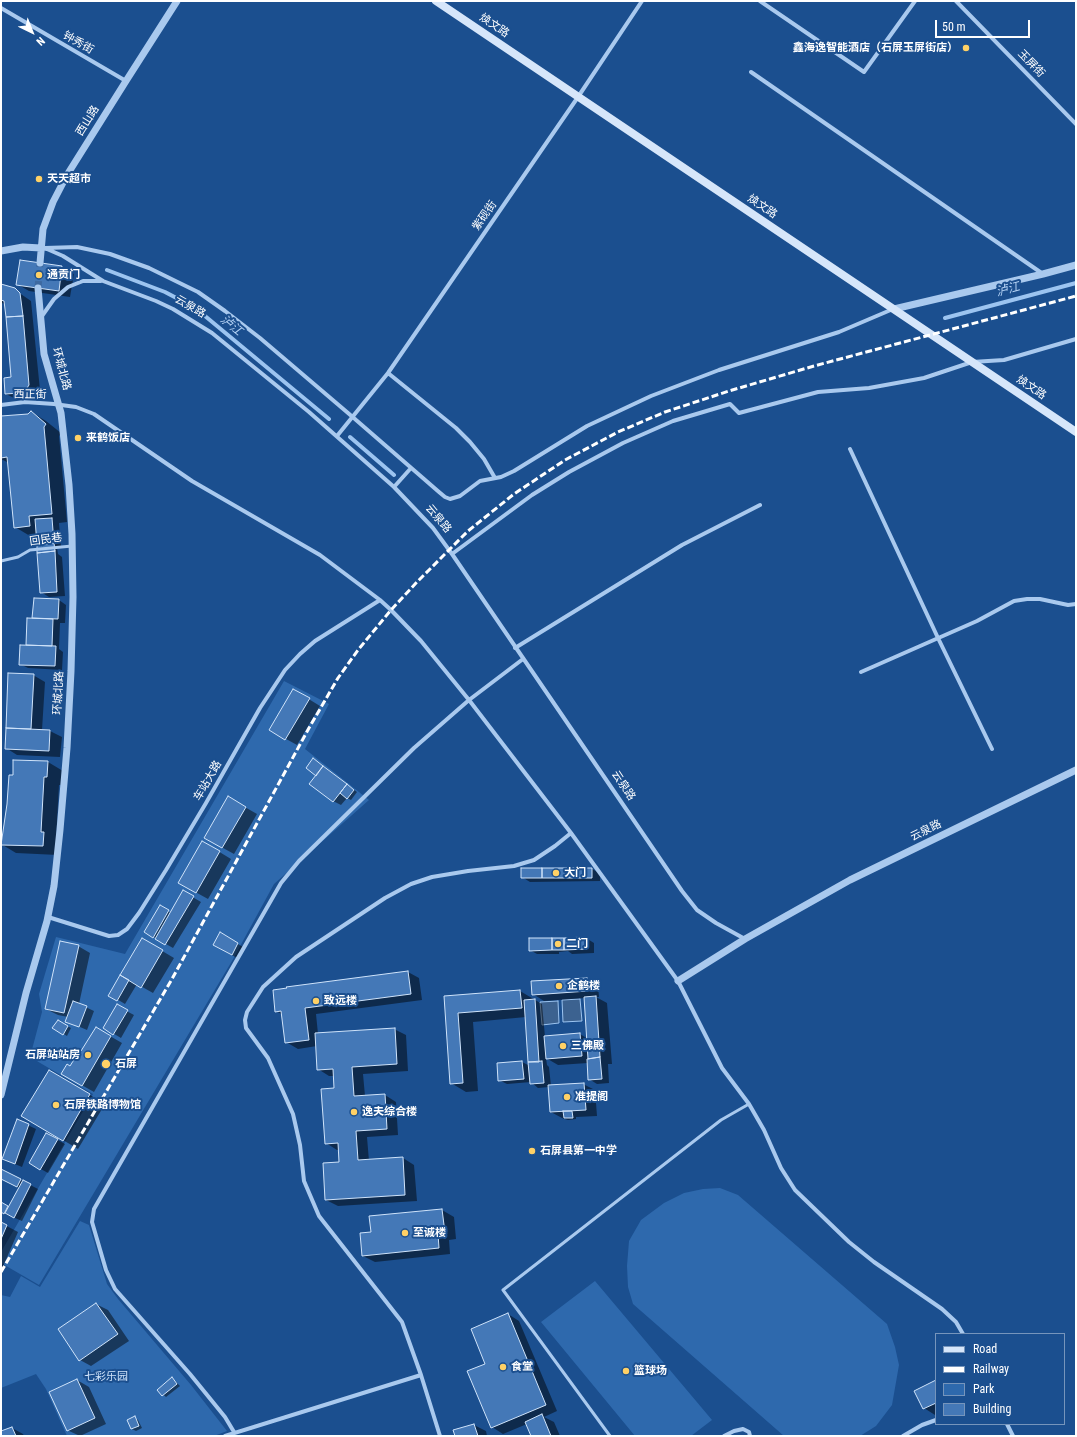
<!DOCTYPE html>
<meta charset="utf-8">
<style>
body{margin:0}
#map{position:relative;width:1077px;height:1437px;overflow:hidden;background:#1b4f8f;font-family:"Roboto Condensed",sans-serif}
canvas{display:block}
.frame{position:absolute;inset:0;border:2px solid #fff;pointer-events:none}
.legend{position:absolute;left:935px;top:1333px;width:130px;height:92px;box-sizing:border-box;background:#1b4f8f;border:1px solid #7695bc;margin:0;padding:5px 7px;list-style:none;font-size:12px;color:#fff}
.legend li{display:flex;align-items:center;gap:8px;height:20px}
.legend b{width:20px;border:1px solid #7695bc}
.north{position:absolute;left:12px;top:12px;width:40px;height:40px;-webkit-text-stroke:3px #1b4f8f;paint-order:stroke;rotate:137deg;font-size:11px;font-weight:700;line-height:16px;text-align:center;color:#fff}
.north::after{content:'';display:block;margin:auto;width:14px;height:18px;background:#fff;clip-path:polygon(50% 0,100% 100%,50% 72%,0 100%)}
.scale{position:absolute;left:935px;top:20px;width:95px;height:18px;box-sizing:border-box;border:2px solid #fff;border-top:0;padding-left:5px;font-size:12px;line-height:14px;white-space:nowrap;color:#fff;-webkit-text-stroke:3px #1b4f8f;paint-order:stroke}
</style>
<div id="map">
<canvas width="1077" height="1437"></canvas>
<div class="frame"></div>
<ul class="legend">
<li><b style="height:5px;background:#d6e6fa"></b>Road</li>
<li><b style="height:5px;background:#fff"></b>Railway</li>
<li><b style="height:11px;background:#2e69ad"></b>Park</li>
<li><b style="height:11px;background:#4478b7"></b>Building</li>
</ul>
<div class="north">N</div>
<div class="scale">50 m</div>
</div>
<script>
const g = document.querySelector('canvas').getContext('2d');
g.lineJoin = 'round';
function fillPath(path, color) { g.fillStyle = color; g.fill(path, 'evenodd'); }
const shape = rows => new Path2D(rows.map(r => 'M' + r).join(''));
function strokePath(path, color, width, dash) { g.strokeStyle = color; g.lineWidth = width; g.lineCap = dash ? 'butt' : 'round'; g.setLineDash(dash || []); g.stroke(path); }
function write(font, color, halo, rows, align = 'center') {
  g.font = font + ' "Roboto Condensed","Noto Sans SC",sans-serif'; g.lineWidth = 4; g.setLineDash([]); g.textBaseline = 'middle'; g.strokeStyle = halo; g.fillStyle = color; for (const [text, x, y, turn = 0] of rows) {
    g.save(); g.translate(x, y); g.rotate((+turn || 0) * Math.PI / 180); g.textAlign = isNaN(turn) ? turn : align; if (halo) g.strokeText(text, 0, 0); g.fillText(text, 0, 0); g.restore();
  }
}
const green = shape([
 [284,681,329,704,305,749,369,800,274,884,232,961,39,1285,1,1263,1,1252,93,1094,30,1057,42,1012,39,994,56,937,125,954],
 [720,1188,738,1195,887,1324,895,1347,899,1365,892,1405,876,1426,860,1436,784,1436,633,1304,628,1287,627,1266,629,1241,641,1220,664,1203,684,1193,703,1189],
 [80,1221,89,1225,107,1284,118,1299,191,1385,227,1431,214,1436,67,1436,46,1389,36,1374,1,1388,1,1295,10,1297,21,1276,40,1287],
 [595,1281,712,1420,691,1436,635,1436,541,1322]
]);
const water = shape([
 [580,999,582,1021,563,1022,562,1000,580,999],
 [558,1001,559,1023,542,1025,540,1002,558,1001]
]);
const shadow = shape([
 [21,261,62,267,74,274,70,297,29,291,17,284],
 [1,285,12,288,31,301,40,390,39,394,31,399,18,400,6,394,12,378,6,304,1,303],
 [31,412,46,421,61,433,59,436,67,522,59,523,61,547,57,548,58,554,62,557,65,596,49,597,41,592,37,535,30,536,15,527,9,463,1,459,1,417,29,414],
 [35,599,59,600,66,605,65,623,60,623,59,649,63,652,62,670,28,668,20,664,27,646,28,619,33,619],
 [9,674,33,675,45,682,42,730,50,731,62,737,60,757,17,755,6,748],
 [294,690,320,706,297,745,270,730],
 [317,761,357,792,351,800,347,798,341,805,333,801,317,775],
 [48,762,63,771,62,785,59,785,56,840,58,855,16,853,1,844,13,776],
 [229,798,257,814,234,854,205,838],
 [203,842,231,859,208,899,179,883],
 [522,869,592,869,600,873,600,881,530,882,522,877],
 [184,892,201,902,173,948,145,932,160,906,171,913],
 [220,934,245,948,239,959,214,945],
 [586,938,594,943,594,953,572,954,568,951,559,952,559,954,537,954,530,950,530,939],
 [142,939,174,958,153,993,137,984,125,1004,110,995],
 [78,946,90,953,79,1004,94,1011,87,1030,66,1021,68,1017,58,1015,46,1009],
 [408,972,419,978,422,1000,316,1014,318,1034,394,1029,406,1035,408,1071,363,1074,365,1096,385,1095,396,1102,398,1135,367,1137,369,1161,403,1158,414,1165,417,1201,338,1206,326,1200,340,1163,339,1150,337,1150,326,1143,335,1089,335,1076,329,1076,318,1069,317,1046,298,1049,286,1042,283,1015,276,1011],
 [587,979,598,985,599,997,596,997,607,1003,612,1064,608,1064,609,1083,597,1084,589,1079,588,1063,558,1065,546,1058,547,1065,549,1067,551,1086,583,1084,595,1090,597,1116,576,1117,576,1119,568,1120,562,1118,551,1112,549,1087,538,1088,531,1082,507,1084,499,1080,498,1064,522,1062,530,1066,526,1017,473,1022,478,1091,466,1092,451,1083,445,997,520,991,542,1004,545,1037,580,1034,588,1039,585,998,544,1001,533,994],
 [117,1006,134,1015,121,1038,104,1028],
 [58,1021,71,1028,67,1036,54,1028],
 [96,1028,122,1043,94,1092,62,1074,70,1067,81,1053],
 [50,1071,105,1104,78,1149,23,1116],
 [17,1120,36,1129,22,1167,3,1159],
 [47,1134,65,1144,48,1173,30,1163],
 [1,1170,38,1189,22,1221,1,1212,1,1203,9,1208,20,1188,1,1178],
 [442,1210,454,1217,456,1239,449,1240,450,1254,375,1262,363,1256,372,1233],
 [1,1223,18,1232,1,1271],
 [96,1304,108,1310,129,1341,91,1366,80,1360],
 [508,1314,519,1321,557,1411,544,1417,554,1422,560,1436,532,1436,527,1424,503,1434,492,1427,487,1364],
 [172,1378,180,1386,166,1397,158,1390],
 [77,1380,89,1387,106,1424,80,1436,67,1430],
 [936,1381,936,1415,935,1415,924,1408],
 [135,1418,138,1420,142,1428,136,1431,132,1429,128,1421],
 [474,1425,486,1431,487,1436,456,1436],
 [12,1428,23,1434,24,1436,1,1436,1,1433]
]);
const stream = shape([
 [107,270,165,292,184,302,205,316,329,419],
 [945,318,1076,283],
 [350,437,394,475]
]);
const building = shape([
 [20,260,62,266,59,291,16,285,20,260],
 [1,284,15,288,20,293,23,316,6,317,4,301,1,300,1,284],
 [23,316,29,385,25,391,20,393,5,394,4,378,11,377,6,317,23,316],
 [31,411,46,424,44,427,52,514,29,516,30,526,14,528,7,457,1,458,1,416,28,414,31,411],
 [52,518,54,543,37,545,35,519,52,518],
 [54,543,55,551,37,553,37,545,54,543],
 [55,551,57,592,40,593,37,553,55,551],
 [34,598,59,599,58,619,32,618,34,598],
 [27,618,53,619,52,646,26,645,27,618],
 [20,645,56,646,55,666,19,665,20,645],
 [8,673,34,674,31,729,6,728,8,673],
 [293,689,310,698,285,740,269,730,293,689],
 [6,728,50,730,49,751,5,749,6,728],
 [313,758,323,766,316,776,306,768,313,758],
 [13,760,48,761,47,777,44,777,41,832,44,832,43,846,1,845,7,804,9,775,13,775,13,760],
 [323,766,347,784,333,802,309,784,323,766],
 [347,784,354,790,347,799,340,793,347,784],
 [228,796,246,807,222,848,204,838,228,796],
 [202,841,220,851,196,893,178,883,202,841],
 [521,868,542,868,542,878,521,878,521,868],
 [542,868,569,868,569,878,542,878,542,868],
 [569,868,592,868,592,878,569,878,569,868],
 [183,890,194,896,165,945,155,939,183,890],
 [160,905,169,910,153,938,144,932,160,905],
 [220,932,238,943,232,955,213,945,220,932],
 [586,937,587,949,564,950,564,938,586,937],
 [142,938,163,950,141,988,120,975,142,938],
 [529,938,552,938,552,950,529,951,529,938],
 [552,938,564,938,564,950,552,950,552,938],
 [60,941,79,945,64,1013,45,1009,60,941],
 [408,971,411,994,305,1008,309,1040,285,1043,281,1011,275,1012,273,990,287,988,286,987,408,971],
 [120,975,129,980,117,1001,108,996,120,975],
 [587,978,588,991,532,995,531,981,587,978],
 [520,990,522,1008,458,1013,463,1083,450,1084,444,996,520,990],
 [596,996,600,1057,588,1059,584,997,596,996],
 [535,999,539,1062,528,1062,524,1000,535,999],
 [73,1001,87,1006,79,1027,65,1022,73,1001],
 [117,1004,128,1010,113,1035,103,1028,117,1004],
 [58,1020,68,1026,63,1035,52,1028,58,1020],
 [96,1027,111,1036,82,1086,61,1074,67,1064,70,1066,80,1050,81,1051,96,1027],
 [395,1028,397,1064,352,1067,354,1096,385,1094,387,1129,356,1131,358,1160,403,1157,405,1195,325,1200,323,1163,339,1162,338,1143,325,1144,321,1089,334,1088,333,1069,317,1070,315,1033,395,1028],
 [580,1033,582,1056,546,1059,544,1036,580,1033],
 [600,1057,602,1079,588,1080,587,1059,600,1057],
 [522,1061,524,1079,498,1081,497,1063,522,1061],
 [542,1061,544,1083,530,1084,528,1062,542,1061],
 [49,1070,90,1094,63,1141,21,1116,49,1070],
 [584,1083,586,1110,550,1112,548,1085,584,1083],
 [563,1111,572,1111,573,1118,564,1118,563,1111],
 [17,1119,29,1124,15,1164,2,1159,17,1119],
 [46,1133,58,1139,40,1170,29,1163,46,1133],
 [1,1169,21,1179,17,1187,1,1179,1,1169],
 [23,1180,31,1184,14,1218,5,1213,23,1180],
 [1,1202,8,1206,4,1214,1,1212,1,1202],
 [442,1209,445,1233,438,1234,439,1248,362,1256,360,1233,371,1232,369,1216,442,1209],
 [1,1222,7,1225,1,1239,1,1222],
 [96,1303,118,1334,79,1361,58,1329,96,1303],
 [508,1313,546,1405,491,1428,467,1371,485,1364,471,1329,508,1313],
 [172,1377,177,1384,162,1396,157,1390,172,1377],
 [77,1379,95,1418,67,1431,49,1392,77,1379],
 [936,1380,936,1403,923,1409,914,1391,936,1380],
 [542,1414,551,1436,531,1436,525,1422,542,1414],
 [135,1416,139,1426,131,1429,127,1420,135,1416],
 [474,1424,478,1436,455,1436,453,1430,474,1424],
 [12,1427,16,1436,1,1436,1,1431,12,1427]
]);
const tertiaryTunnel = shape([
 [38,288,40,263]
]);
const service = shape([
 [1,561,18,557,30,550,72,546],
 [610,1436,503,1290,721,1120,749,1104]
]);
const minor = shape([
 [760,1,864,72,915,1],
 [956,1,1076,124],
 [1,8,126,81],
 [751,72,1043,274],
 [41,248,47,249,63,256,103,281,156,301,173,309,212,333,309,412,394,487,433,528,452,554,682,891,697,910,716,923,745,939],
 [45,248,77,247,110,254,149,268,198,292,225,311,260,338,348,413,439,492,445,497,450,499,460,496,480,481,501,477,514,471,587,426,651,396,719,370,839,332,893,309],
 [42,316,54,299,68,287,83,281,101,281],
 [388,373,456,428,470,442,484,459,495,478],
 [1,405,25,402,54,404,76,407,94,414,192,481,320,555,380,600,391,610,421,641,469,700,571,833,678,981,722,1068,749,1104,764,1130,781,1168,795,1190,849,1242,874,1262,942,1309,956,1322,963,1334],
 [337,436,388,373,578,97,642,1],
 [850,449,938,638,992,749],
 [394,487,411,468],
 [452,554,532,495,569,472,623,443,673,421,730,404,739,413,818,392,869,388,924,378,972,362,1004,360,1076,339],
 [515,648,682,545,760,505],
 [861,672,977,621,1014,601,1027,599,1040,599,1068,605,1076,604],
 [48,917,109,936,118,935,127,929,139,913,166,870,206,803,260,708,285,670,300,654,315,641,380,600],
 [1007,1424,1013,1436],
 [234,1432,225,1417,190,1374,115,1289,106,1270,92,1222,94,1209,281,883,299,861,414,748,469,700,523,659],
 [225,1436,421,1375],
 [440,1436,421,1375,402,1322,319,1216,304,1181,300,1145,293,1114,268,1058,246,1028,245,1020,247,1012,263,987,296,957,385,898,411,884,432,877,468,871,514,866,534,860,555,846,571,833],
 [724,1436,734,1431,743,1429,749,1432,750,1436],
 [903,1436,922,1425,936,1420]
]);
const tertiary = shape([
 [1,251,23,247,41,248],
 [40,263,43,229,53,202,67,175,126,81,177,1],
 [894,309,1043,274,1076,265],
 [678,981,745,939,850,880,1076,770],
 [1,1095,26,993,47,921,54,886,60,830,67,748,71,671,73,597,72,534,69,485,61,413,44,354,38,288]
]);
const secondary = shape([
 [436,1,1076,432]
]);
const rail = shape([
 [1,1272,172,979,309,728,338,678,358,650,391,610,417,582,468,531,514,494,565,460,618,432,665,412,729,391,814,366,1076,296]
]);
const markers = [
 [966,48,4,"#ffd166"],
 [39,179,4,"#ffd166"],
 [39,275,4,"#ffd166"],
 [78,438,4,"#ffd166"],
 [556,873,4,"#ffd166"],
 [558,944,4,"#ffd166"],
 [559,986,4,"#ffd166"],
 [316,1001,4,"#ffd166"],
 [563,1046,4,"#ffd166"],
 [88,1055,4,"#ffd166"],
 [106,1064,5,"#ffd166"],
 [567,1097,4,"#ffd166"],
 [56,1105,4,"#ffd166"],
 [354,1112,4,"#ffd166"],
 [532,1151,4,"#ffd166"],
 [405,1233,4,"#ffd166"],
 [503,1367,4,"#ffd166"],
 [626,1371,4,"#ffd166"]
];
const streetNames = [
 ["焕文路",494,26,34],
 ["钟秀街",78,43,30],
 ["玉屏街",1031,64,46],
 ["西山路",88,121,-58],
 ["焕文路",762,207,34],
 ["紫砚街",485,216,-55],
 ["云泉路",190,307,30],
 ["环城北路",61,369,75],
 ["焕文路",1031,388,34],
 ["西正街",30,395,1],
 ["云泉路",438,519,50],
 ["回民巷",46,540,-8],
 ["环城北路",59,693,-87],
 ["车站大路",208,781,-60],
 ["云泉路",623,786,56],
 ["云泉路",926,831,-26]
];
const poiNames = [
 ["鑫海逸智能酒店（石屏玉屏街店）",958,48,"right"],
 ["天天超市",47,179],
 ["通贡门",47,275],
 ["来鹤饭店",86,438],
 ["大门",564,873],
 ["二门",566,944],
 ["企鹤楼",567,986],
 ["致远楼",324,1001],
 ["三佛殿",571,1046],
 ["石屏站站房",80,1055,"right"],
 ["石屏",115,1064],
 ["准提阁",575,1097],
 ["石屏铁路博物馆",64,1105],
 ["逸夫综合楼",362,1112],
 ["石屏县第一中学",540,1151],
 ["至诚楼",413,1233],
 ["食堂",511,1367],
 ["篮球场",634,1371]
];
const parkNames = [
 ["七彩乐园",106,1377]
];
const waterNames = [
 ["泸江",1008,290,-15],
 ["泸江",231,326,39]
];
fillPath(green, '#2e69ad');
fillPath(water, '#3c6290');
strokePath(water, '#9cc4f0', 1);
fillPath(shadow, '#0007');
strokePath(stream, '#9cc4f0', 4);
fillPath(building, '#4478b7');
strokePath(building, '#cfe3fa', 1);
strokePath(tertiaryTunnel, '#3d69a0', 7, [7, 3.5]);
strokePath(service, '#a9c9ee', 3);
strokePath(minor, '#a9c9ee', 4);
strokePath(tertiary, '#a9c9ee', 7);
strokePath(secondary, '#d6e6fa', 8);
strokePath(rail, '#fff', 3, [7, 3]);
for (const [x, y, r, color] of markers) { const dot = new Path2D(); dot.arc(x, y, r, 0, 2 * Math.PI); g.fillStyle = color; g.fill(dot); strokePath(dot, '#1b4f8f', 1.5); }
write('11px', '#fff', '#1b4f8f', streetNames);
write('bold 11px', '#fff', '#1b4f8f', poiNames, 'left');
write('11px', '#cfe3fa', '#1b4f8f', parkNames);
write('italic 12px', '#b5d3f5', '#1b4f8f', waterNames);
</script>
